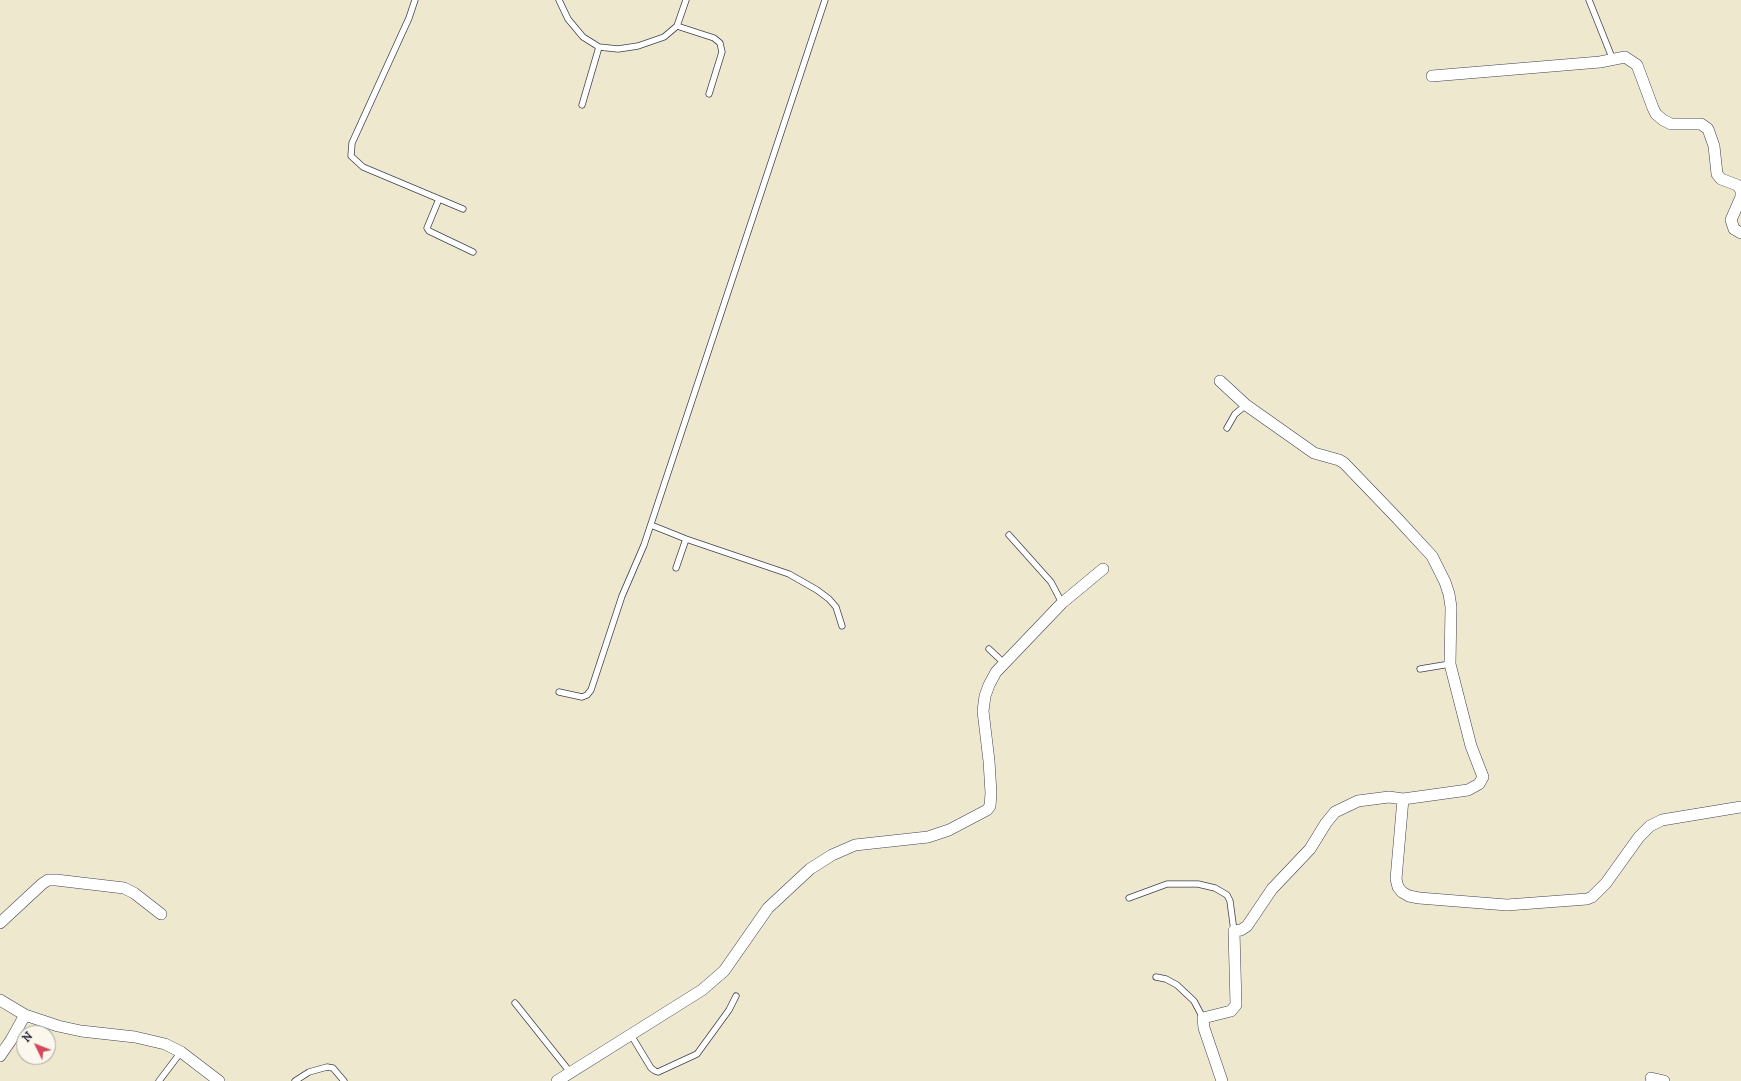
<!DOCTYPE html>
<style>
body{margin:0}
#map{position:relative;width:1741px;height:1081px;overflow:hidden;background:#eee9ce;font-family:"IM FELL DW Pica",serif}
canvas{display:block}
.north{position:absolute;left:16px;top:1025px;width:40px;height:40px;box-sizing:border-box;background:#fbf7ec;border:1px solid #a4a2a5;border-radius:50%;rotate:313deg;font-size:11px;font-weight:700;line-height:16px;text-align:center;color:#22223b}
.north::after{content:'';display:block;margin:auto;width:14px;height:18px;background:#d1495b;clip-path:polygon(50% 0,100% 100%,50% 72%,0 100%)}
</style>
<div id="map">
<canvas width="1741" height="1081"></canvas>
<div class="north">N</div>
</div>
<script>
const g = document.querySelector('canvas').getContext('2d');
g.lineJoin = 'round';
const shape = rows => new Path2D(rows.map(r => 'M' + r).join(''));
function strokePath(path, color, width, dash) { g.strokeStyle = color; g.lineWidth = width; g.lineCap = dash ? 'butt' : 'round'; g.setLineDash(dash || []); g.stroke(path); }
const lane = shape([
 [415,0,409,18,352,143,351,156,363,167,463,209],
 [559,0,568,19,583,37,599,47,618,49,638,46,664,37,677,26,686,0],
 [1589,0,1613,60],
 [677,26,714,38,720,43,722,52,709,94],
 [582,105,599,47],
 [439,199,427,228,429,231,473,252],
 [1227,428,1235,414,1246,405],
 [651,525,686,539,789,574,817,590,829,599,836,607,842,626],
 [1009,535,1051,582,1062,603],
 [676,568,686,539],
 [989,649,1004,663],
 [1420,669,1450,664],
 [559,692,582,697,587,695,591,690,622,596,644,545,825,0],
 [1129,898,1167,884,1198,884,1215,888,1227,895,1230,901,1234,931],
 [1156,977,1166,979,1177,985,1194,1001,1203,1018],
 [515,1003,570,1072],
 [631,1035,651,1068,655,1071,658,1072,697,1054,729,1010,736,996],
 [159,1081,181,1052],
 [295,1081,309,1072,327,1067,333,1068,344,1081]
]);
const street = shape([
 [1432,76,1600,62,1625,57,1637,65,1653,108,1656,114,1663,120,1671,124,1701,124,1708,129,1714,146,1717,174,1721,179,1737,185,1741,190],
 [1741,191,1741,197,1731,220,1734,229,1741,233],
 [1220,381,1246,405,1314,453,1339,460,1344,463,1395,516,1432,556,1445,582,1449,594,1451,607,1450,664,1471,746,1483,777,1479,784,1468,790,1403,799,1389,797,1358,801,1335,812,1326,823,1310,849,1272,889,1247,926,1241,930,1234,931,1236,1005,1231,1011,1203,1018,1204,1028,1222,1081],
 [1403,799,1396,879,1398,887,1402,892,1409,896,1419,898,1507,905,1587,899,1592,897,1606,883,1639,837,1650,826,1662,820,1741,807],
 [0,923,42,884,48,880,56,880,124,888,134,893,161,914],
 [0,1000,25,1015,58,1026,81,1031,135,1037,165,1044,181,1052,219,1081],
 [0,1056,11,1040,25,1015],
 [1651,1078,1664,1081],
 [557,1081,702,990,724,971,768,908,810,869,832,855,855,845,928,837,949,830,987,810,990,806,991,793,989,761,983,711,985,696,989,685,996,672,1062,603,1103,569]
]);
strokePath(lane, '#414051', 7);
strokePath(street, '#414051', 12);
strokePath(lane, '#fff', 5.5);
strokePath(street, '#fff', 11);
</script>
